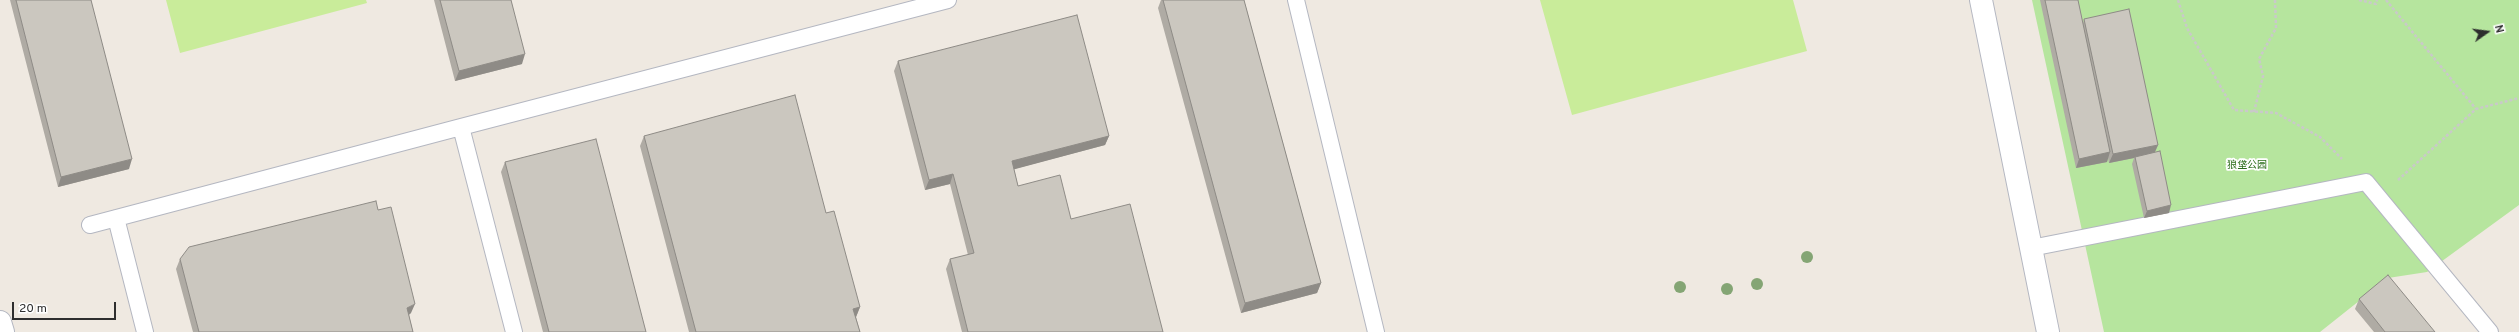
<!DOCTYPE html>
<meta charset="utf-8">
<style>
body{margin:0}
#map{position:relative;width:2519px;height:332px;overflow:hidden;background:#efe9e1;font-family:Overpass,sans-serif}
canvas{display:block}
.north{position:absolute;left:2467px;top:12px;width:40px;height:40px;-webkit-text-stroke:3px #fff;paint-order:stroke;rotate:76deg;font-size:11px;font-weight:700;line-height:16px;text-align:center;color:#2e2e2e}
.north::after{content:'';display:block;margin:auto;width:14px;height:18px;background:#2e2e2e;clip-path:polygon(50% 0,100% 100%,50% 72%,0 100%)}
.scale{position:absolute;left:12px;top:302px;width:104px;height:18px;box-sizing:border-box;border:2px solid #2e2e2e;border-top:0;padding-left:5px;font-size:12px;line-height:14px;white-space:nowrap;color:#2e2e2e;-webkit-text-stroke:3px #fff;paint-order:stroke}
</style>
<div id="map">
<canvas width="2519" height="332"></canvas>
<div class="north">N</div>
<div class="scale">20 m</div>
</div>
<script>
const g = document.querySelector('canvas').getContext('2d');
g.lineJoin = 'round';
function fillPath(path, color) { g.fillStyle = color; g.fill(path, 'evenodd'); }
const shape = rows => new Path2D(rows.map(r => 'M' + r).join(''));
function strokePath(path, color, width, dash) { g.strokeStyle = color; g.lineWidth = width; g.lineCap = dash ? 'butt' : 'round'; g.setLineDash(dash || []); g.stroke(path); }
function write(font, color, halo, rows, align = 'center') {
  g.font = font + ' Overpass,"Noto Sans SC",sans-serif'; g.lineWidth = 3.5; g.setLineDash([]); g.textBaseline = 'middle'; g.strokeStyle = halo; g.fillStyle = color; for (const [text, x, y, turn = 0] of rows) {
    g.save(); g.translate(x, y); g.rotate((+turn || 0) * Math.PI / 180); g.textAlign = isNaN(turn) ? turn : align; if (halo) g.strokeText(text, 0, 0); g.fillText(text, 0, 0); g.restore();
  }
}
const green = shape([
 [2032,0,2519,0,2519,205,2427,272,2388,278,2320,332,2104,332]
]);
const pitch = shape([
 [166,0,366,0,367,3,180,53],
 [1540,0,1793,0,1807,51,1572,115]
]);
const path = shape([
 [2178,0,2187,28,2234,110,2276,113,2320,137,2342,159],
 [2359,0,2376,4,2377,0],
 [2386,0,2476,109],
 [2254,112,2263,76,2259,59,2276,28,2275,0],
 [2398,180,2476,109,2519,98]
]);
const service = shape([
 [1296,0,1376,332],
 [116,218,145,332],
 [90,225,461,127],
 [2031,248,2366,182,2490,332],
 [514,332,461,127,948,0]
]);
const minor = shape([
 [1981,0,2048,332],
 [0,322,3,332]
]);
const trees = [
 [1807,257],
 [1757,284],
 [1680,287],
 [1727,289]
];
const wall = shape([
 [10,0,91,0,129,169,58,187],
 [434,0,511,0,522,64,455,81],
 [1161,0,1244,0,1321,283,1317,293,1241,313,1158,8],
 [2040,0,2078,0,2083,23,2084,19,2158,145,2155,152,2169,213,2144,218,2132,164,2134,158,2109,163,2108,158,2107,162,2076,168],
 [898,61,1109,136,1105,145,1014,169,1018,186,1071,219,1163,332,962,332,946,269,950,259,968,255,950,184,925,190,894,71],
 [644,136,826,213,860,307,856,317,860,332,689,332,640,146],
 [505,162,646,332,543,332,501,172],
 [378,210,411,313,409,315,413,332,193,332,176,269,180,259],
 [2359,299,2435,332,2374,332,2355,309]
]);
const shadedWall = shape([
 [525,54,522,64,455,81,459,71],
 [1109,136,1105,145,1008,171,1012,161],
 [2158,145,2154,154,2135,157,2134,158,2109,163,2113,154],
 [2110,152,2107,162,2076,168,2079,159],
 [132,159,129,169,58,187,61,177],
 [953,174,950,184,925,190,929,180],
 [2171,205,2169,213,2144,218,2147,211],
 [1321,283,1317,293,1241,313,1245,303],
 [415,304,411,313,403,318,407,308],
 [860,307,856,317,850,319,853,309]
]);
const building = shape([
 [16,0,91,0,132,159,61,177,16,0],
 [440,0,511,0,525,54,459,71,440,0],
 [1163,0,1244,0,1321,283,1245,303,1163,0],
 [2045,0,2078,0,2110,152,2079,159,2045,0],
 [2129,9,2158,145,2113,154,2084,19,2129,9],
 [1077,15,1109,136,1012,161,1018,186,1060,175,1071,219,1130,204,1163,332,968,332,950,259,974,253,953,174,929,180,898,61,1077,15],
 [795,95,826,213,834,211,860,307,853,309,860,332,696,332,644,136,795,95],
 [596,139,646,332,549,332,505,162,596,139],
 [2160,151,2171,205,2147,211,2135,157,2160,151],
 [376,201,378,210,391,207,415,304,407,308,413,332,199,332,180,259,189,247,376,201],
 [2388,275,2435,332,2385,332,2359,299,2388,275]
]);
const parkNames = [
 ["狼垡公园",2247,166]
];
fillPath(green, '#b6e59e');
fillPath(pitch, '#c9ec9a');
strokePath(service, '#b4b7c1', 18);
strokePath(minor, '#b4b7c1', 24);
strokePath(path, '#c9c9c9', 2.5, [3, 2]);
strokePath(service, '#fff', 16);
strokePath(minor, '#fff', 22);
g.fillStyle = '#84a574';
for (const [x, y] of trees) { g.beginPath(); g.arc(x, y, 6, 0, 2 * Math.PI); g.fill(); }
fillPath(wall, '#afaba4');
fillPath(shadedWall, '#8e8b86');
fillPath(building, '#cbc7bf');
strokePath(building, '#8e8b86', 1);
write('10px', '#2c6e1b', '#fff', parkNames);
</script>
